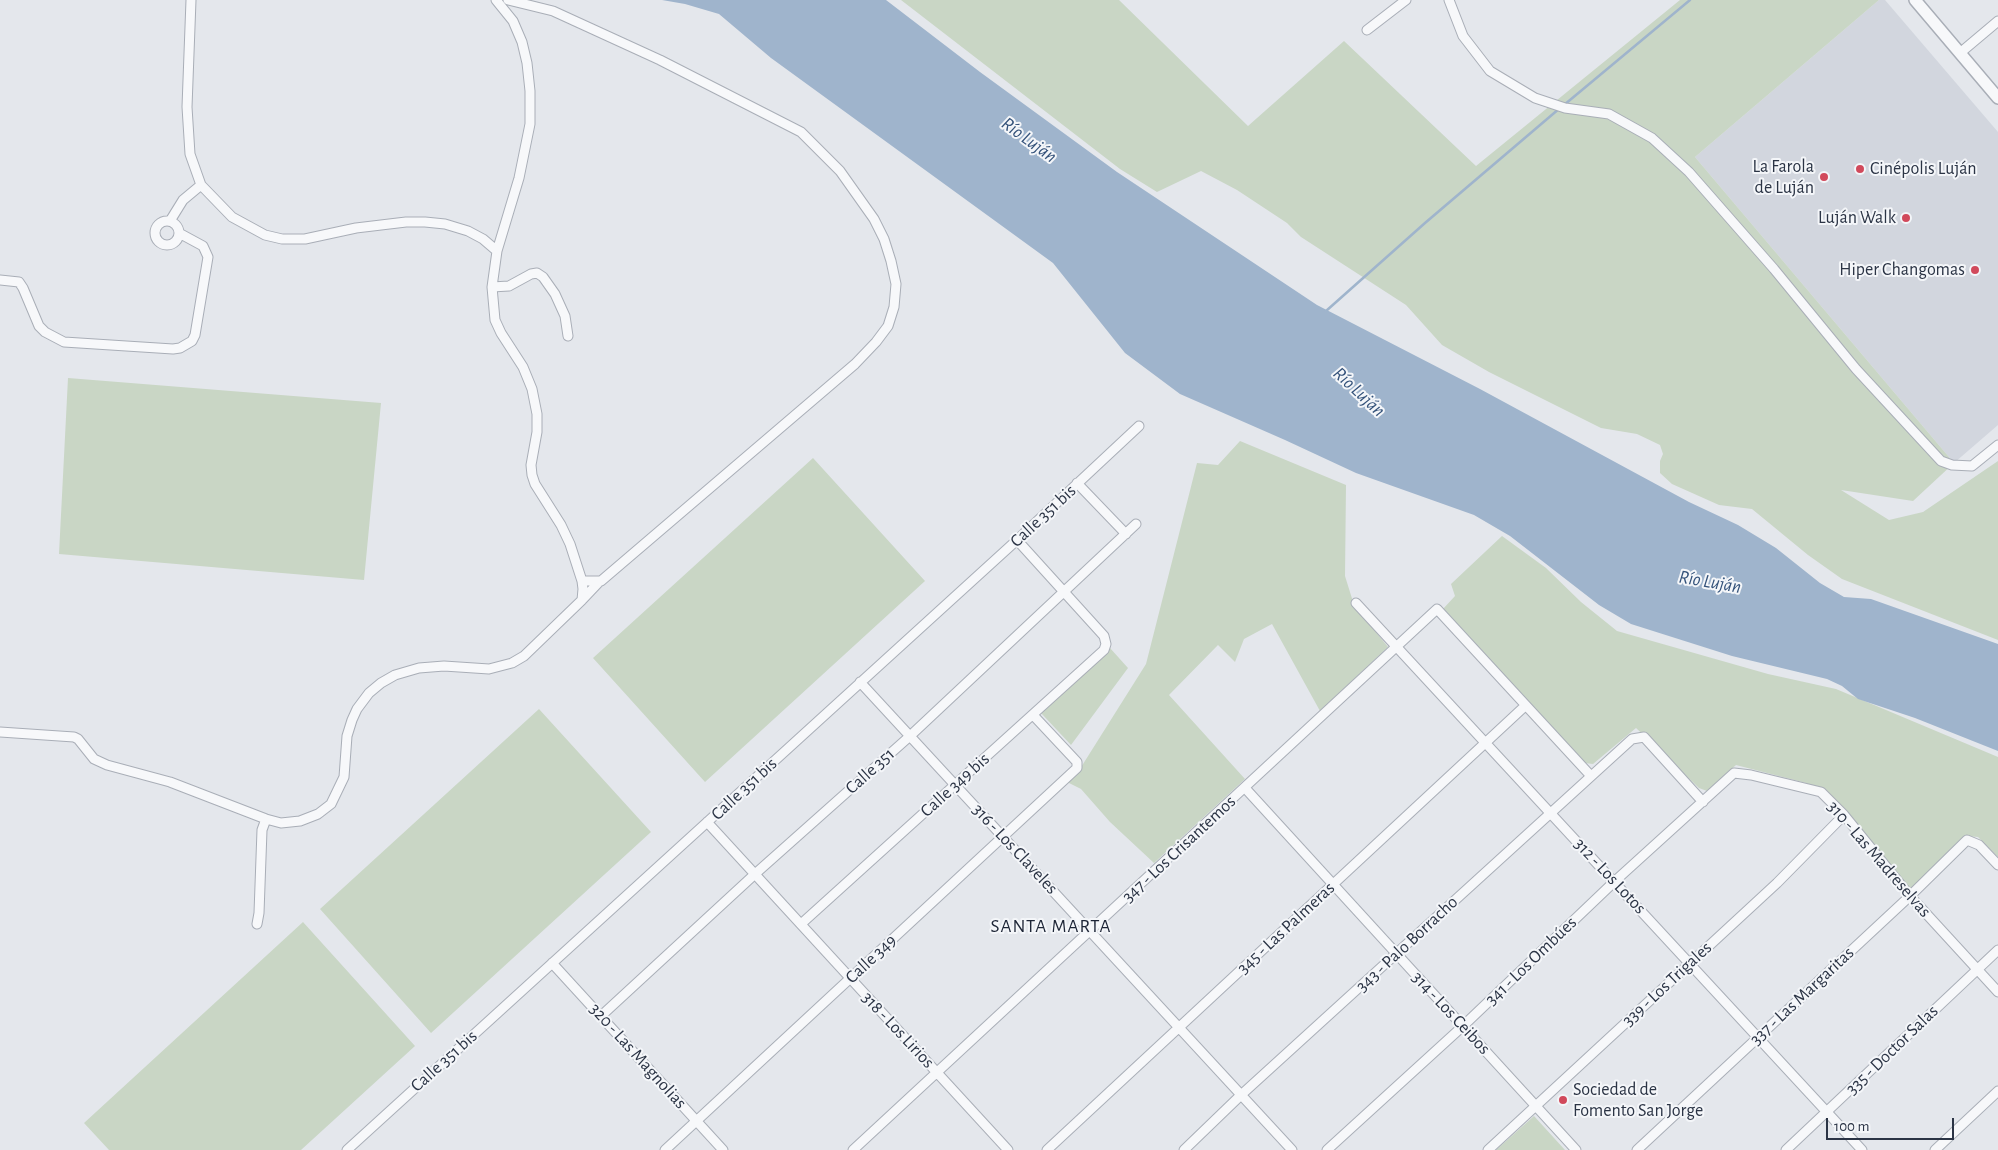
<!DOCTYPE html>
<meta charset="utf-8">
<style>
body{margin:0}
#map{position:relative;width:1998px;height:1150px;overflow:hidden;background:#e4e7ec;font-family:"Alegreya Sans",sans-serif}
canvas{display:block}
.scale{position:absolute;left:1826px;top:1118px;width:128px;height:22px;box-sizing:border-box;border:2px solid #2b3445;border-top:0;padding-left:6px;font-size:15px;line-height:18px;white-space:nowrap;color:#2b3445;-webkit-text-stroke:4px #f4f6f9;paint-order:stroke}
</style>
<div id="map">
<canvas width="1998" height="1150"></canvas>
<div class="scale">100 m</div>
</div>
<script>
const g = document.querySelector('canvas').getContext('2d');
g.lineJoin = 'round';
function fillPath(path, color) { g.fillStyle = color; g.fill(path, 'evenodd'); }
const shape = rows => new Path2D(rows.map(r => 'M' + r).join(''));
function strokePath(path, color, width, dash) { g.strokeStyle = color; g.lineWidth = width; g.lineCap = dash ? 'butt' : 'round'; g.setLineDash(dash || []); g.stroke(path); }
function write(font, color, halo, rows, align = 'center') {
  g.font = font + ' "Alegreya Sans",sans-serif'; g.lineWidth = 4; g.setLineDash([]); g.textBaseline = 'middle'; g.strokeStyle = halo; g.fillStyle = color; for (const [text, x, y, turn = 0] of rows) {
    g.save(); g.translate(x, y); g.rotate((+turn || 0) * Math.PI / 180); g.textAlign = isNaN(turn) ? turn : align; if (halo) g.strokeText(text, 0, 0); g.fillText(text, 0, 0); g.restore();
  }
}
const built = shape([
 [1879,0,1885,0,1998,132,1998,425,1954,463,1695,157]
]);
const green = shape([
 [901,0,1119,0,1248,126,1344,41,1476,166,1680,0,1879,0,1695,157,1954,463,1913,501,1841,490,1889,520,1923,512,1998,461,1998,640,1842,579,1808,555,1752,509,1719,505,1672,484,1660,473,1660,461,1663,454,1660,445,1637,434,1601,428,1489,372,1442,345,1406,305,1301,237,1287,223,1237,190,1201,171,1157,192,1120,169],
 [68,378,381,403,364,580,59,554],
 [1240,441,1346,485,1345,576,1354,605,1388,647,1320,711,1272,624,1244,639,1235,662,1218,645,1169,695,1245,779,1154,863,1110,822,1081,789,1067,782,1078,772,1146,664,1197,463,1218,465],
 [813,458,925,581,705,782,593,658],
 [1502,536,1546,568,1581,602,1617,631,1768,674,1836,689,1998,757,1998,857,1978,837,1967,836,1910,889,1848,812,1806,783,1736,765,1707,791,1699,788,1636,728,1593,764,1584,763,1443,609,1455,596,1451,584],
 [1110,648,1128,668,1071,745,1041,713],
 [539,709,651,832,431,1033,320,909],
 [303,922,415,1046,301,1150,109,1150,84,1123],
 [1534,1116,1565,1150,1496,1150]
]);
const water = shape([
 [662,0,886,0,980,72,1117,172,1317,305,1480,389,1689,502,1738,525,1776,548,1820,583,1844,597,1871,599,1998,644,1998,751,1915,718,1858,699,1842,686,1827,679,1732,656,1631,624,1599,605,1510,536,1474,515,1356,473,1285,440,1180,394,1125,353,1053,263,771,58,719,14,685,4]
]);
const stream = shape([
 [1564,105,1690,0],
 [1326,311,1425,223,1560,108]
]);
const minor = shape([
 [191,0,187,107,190,154,201,185,232,217,265,235,282,239,305,239,356,228,406,222,425,222,445,224,468,231,483,239,497,251],
 [496,0,513,21,522,42,527,63,530,91,530,124,519,178,497,251,492,287,495,320,501,333,523,367,532,389,537,414,537,432,531,465,532,475,535,484,561,525,570,544,582,581,583,589,582,600,600,581],
 [508,0,553,11,660,60,801,132,840,171,874,219,884,239,891,261,896,284,894,307,888,326,876,342,855,364,601,581,582,581],
 [1449,0,1463,36,1490,71,1535,98,1565,108,1609,114,1652,138,1689,172,1774,269,1856,369,1941,461,1952,465,1972,466,1998,445],
 [1367,30,1406,0],
 [1960,53,1998,21],
 '155 233a12 12 0 1 1 24 0a12 12 0 1 1-24 0Z',
 [170,221,183,200,201,185],
 [0,280,19,282,23,288,39,326,45,332,64,342,173,349,180,348,192,341,195,335,208,257,203,246,179,233],
 [492,287,509,286,531,274,537,273,543,277,555,294,565,316,568,336],
 [1077,483,1126,534],
 [1356,603,1862,1150],
 [860,682,1292,1150],
 [0,732,74,737,78,739,94,759,107,765,170,782,266,819,281,823,300,821,318,814,331,804,344,777,347,736,352,720,357,709,369,693,381,683,395,675,419,668,444,666,489,669,512,663,524,656,582,600],
 [1245,788,1576,1150],
 [707,822,1008,1150],
 [257,924,259,913,262,830,266,819],
 [801,924,1104,650,1106,644,1104,636,1017,540],
 [552,963,723,1150],
 [601,1016,755,874,910,736,1136,524],
 [347,1150,1017,540,1139,426],
 [665,1150,1077,768,1077,762,1033,715],
 [853,1150,1437,609,1591,776],
 [1047,1150,1525,706],
 [1184,1150,1241,1095,1632,739,1644,737,1703,802],
 [1327,1150,1463,1026,1615,881,1734,773,1751,775,1821,792,1844,815,1910,896,1998,992],
 [1488,1150,1777,883,1844,815],
 [1637,1150,1910,896,1967,840,1979,845,1998,865],
 [1786,1150,1998,950],
 [1935,1150,1998,1091]
]);
const tertiary = shape([
 [1915,0,1998,98]
]);
const markers = [
 [1860,169,5,"#d1495b"],
 [1824,177,5,"#d1495b"],
 [1906,218,5,"#d1495b"],
 [1975,270,5,"#d1495b"],
 [1563,1100,5,"#d1495b"]
];
const poiNames = [
 ["La Farola",1814,167],
 ["de Luján",1814,188],
 ["Cinépolis Luján",1870,169,"left"],
 ["Luján Walk",1896,218],
 ["Hiper Changomas",1965,270],
 ["Sociedad de",1573,1090,"left"],
 ["Fomento San Jorge",1573,1111,"left"]
];
const streetNames = [
 ["Calle 351 bis",1043,516,-43],
 ["Calle 351",870,771,-42],
 ["Calle 349 bis",955,785,-42],
 ["Calle 351 bis",744,789,-43],
 ["316 - Los Claveles",1015,849,47],
 ["347 - Los Crisantemos",1179,849,-43],
 ["310 - Las Madreselvas",1879,859,49],
 ["312 - Los Lotos",1610,876,47],
 ["345 - Las Palmeras",1286,928,-43],
 ["343 - Palo Borracho",1407,944,-43],
 ["Calle 349",871,959,-43],
 ["341 - Los Ombúes",1531,961,-44],
 ["339 - Los Trigales",1667,984,-43],
 ["337 - Las Margaritas",1802,996,-43],
 ["314 - Los Ceibos",1451,1013,47],
 ["318 - Los Lirios",898,1030,47],
 ["335 - Doctor Salas",1892,1050,-44],
 ["320 - Las Magnolias",638,1056,48],
 ["Calle 351 bis",444,1061,-42]
];
const waterNames = [
 ["Río Luján",1029,140,36],
 ["Río Luján",1359,392,43],
 ["Río Luján",1710,582,10]
];
const neighbourhoodNames = [
 ["SANTA MARTA",1051,926]
];
fillPath(built, '#d2d6de');
fillPath(green, '#c9d6c5');
fillPath(water, '#9fb4cc');
strokePath(stream, '#9fb4cc', 2.5);
strokePath(minor, '#a9aeb7', 11);
strokePath(tertiary, '#a9aeb7', 14);
strokePath(minor, '#f7f8fa', 9);
strokePath(tertiary, '#f7f8fa', 11);
for (const [x, y, r, color] of markers) { const dot = new Path2D(); dot.arc(x, y, r, 0, 2 * Math.PI); g.fillStyle = color; g.fill(dot); strokePath(dot, '#f4f6f9', 2); }
write('18px', '#2b3445', '#f4f6f9', poiNames, 'right');
write('18px', '#2b3445', '#f4f6f9', streetNames);
write('italic 19px', '#34527a', '#f4f6f9', waterNames);
g.letterSpacing = '1px';
write('19px', '#1d2536', '#f4f6f9', neighbourhoodNames);
g.letterSpacing = '0px';
</script>
